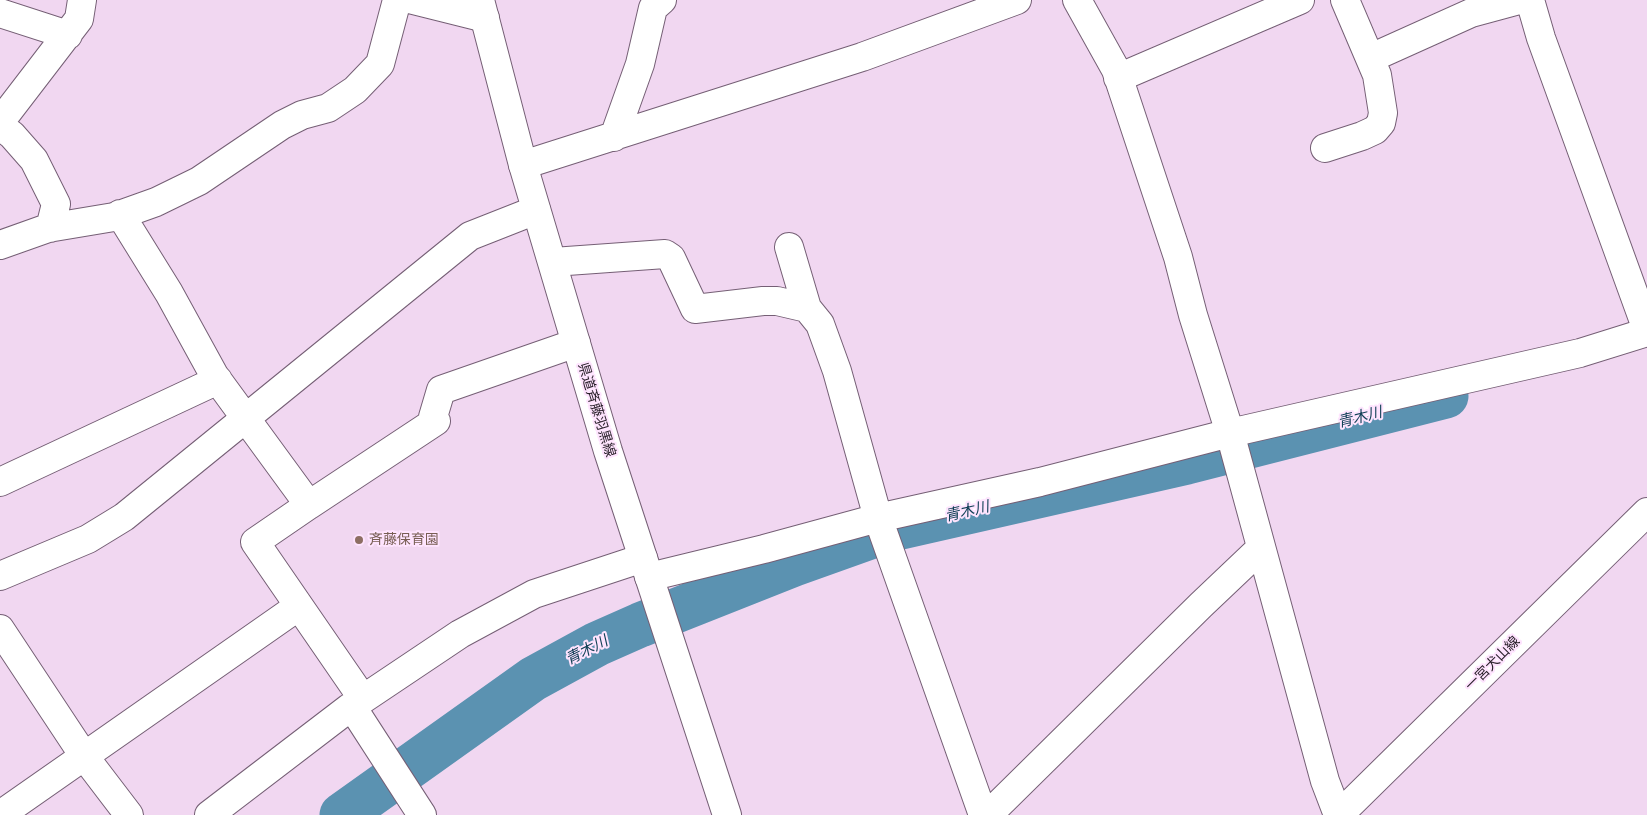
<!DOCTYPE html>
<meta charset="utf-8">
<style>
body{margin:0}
canvas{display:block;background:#f1d7f1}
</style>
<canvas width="1647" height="815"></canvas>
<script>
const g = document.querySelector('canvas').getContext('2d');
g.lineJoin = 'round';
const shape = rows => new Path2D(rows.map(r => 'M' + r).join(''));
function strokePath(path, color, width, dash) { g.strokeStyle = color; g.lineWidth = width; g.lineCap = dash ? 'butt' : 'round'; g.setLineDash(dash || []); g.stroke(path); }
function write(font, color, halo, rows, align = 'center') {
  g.font = font + ' "Times New Roman","Noto Sans JP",serif'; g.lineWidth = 4; g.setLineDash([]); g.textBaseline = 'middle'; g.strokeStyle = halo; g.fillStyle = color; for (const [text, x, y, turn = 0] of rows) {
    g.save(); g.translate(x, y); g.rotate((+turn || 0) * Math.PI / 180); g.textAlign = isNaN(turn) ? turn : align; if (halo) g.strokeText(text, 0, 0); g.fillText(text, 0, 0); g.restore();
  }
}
const river = shape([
 [342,815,533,679,597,644,640,625,794,564,892,529,1187,462,1446,396]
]);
const minor = shape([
 [413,0,485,18],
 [1077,0,1116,70,1178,257,1193,315,1230,433,1325,781,1338,815],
 [1530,0,1541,38,1647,330],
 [0,13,68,35],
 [1371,58,1471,13,1519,0],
 [1118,78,1300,0],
 [0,122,79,19,82,0],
 [0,126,12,135,34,160,56,204,50,228],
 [614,137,640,64,653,8,662,0],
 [1325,148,1362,136,1375,130,1381,123,1383,113,1377,75,1345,0],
 [523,165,862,57,1017,0],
 [120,214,169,293,214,375,309,505,255,542,363,699,349,708,358,716,422,815],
 [0,245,48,228,114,217,156,202,199,181,282,125,302,115,328,108,355,90,380,64,397,0],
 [789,247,807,308,820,324,837,371,878,518,983,815],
 [553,262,665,254,671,258,695,309,763,301,777,301,807,308],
 [0,482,218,380],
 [309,505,436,421,433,417,441,390,576,343],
 [0,576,88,539,124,517,470,236,536,210],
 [649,577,764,549,878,518,1040,482,1230,433,1580,353,1647,332],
 [0,629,84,756,129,815],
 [363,699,460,634,534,594,643,558],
 [0,815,299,606],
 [209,815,349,708],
 [988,815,1201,605,1260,549]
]);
const secondary = shape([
 [480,0,523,165,608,451,727,815]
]);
const primary = shape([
 [1339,815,1647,512]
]);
const markers = [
 [359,540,5,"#8d6e63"]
];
const streetNames = [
 ["県道斉藤羽黒線",596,410,73],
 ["一宮犬山線",1493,664,-45]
];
const educationNames = [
 ["斉藤保育園",369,540]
];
const waterNames = [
 ["青木川",1360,418,-14],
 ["青木川",967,512,-13],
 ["青木川",587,651,-27]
];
strokePath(river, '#5b92b1', 45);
strokePath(minor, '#755f75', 30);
strokePath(secondary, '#755f75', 30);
strokePath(primary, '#755f75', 30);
strokePath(minor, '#fff', 28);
strokePath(secondary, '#fff', 28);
strokePath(primary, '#fff', 28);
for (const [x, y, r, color] of markers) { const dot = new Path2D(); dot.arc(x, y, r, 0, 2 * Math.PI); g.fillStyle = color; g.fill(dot); strokePath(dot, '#fee4fe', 2); }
write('14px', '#261d27', '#fee4fe', streetNames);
write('14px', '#785e54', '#fee4fe', educationNames, 'left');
write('italic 15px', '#114056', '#fee4fe', waterNames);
</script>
